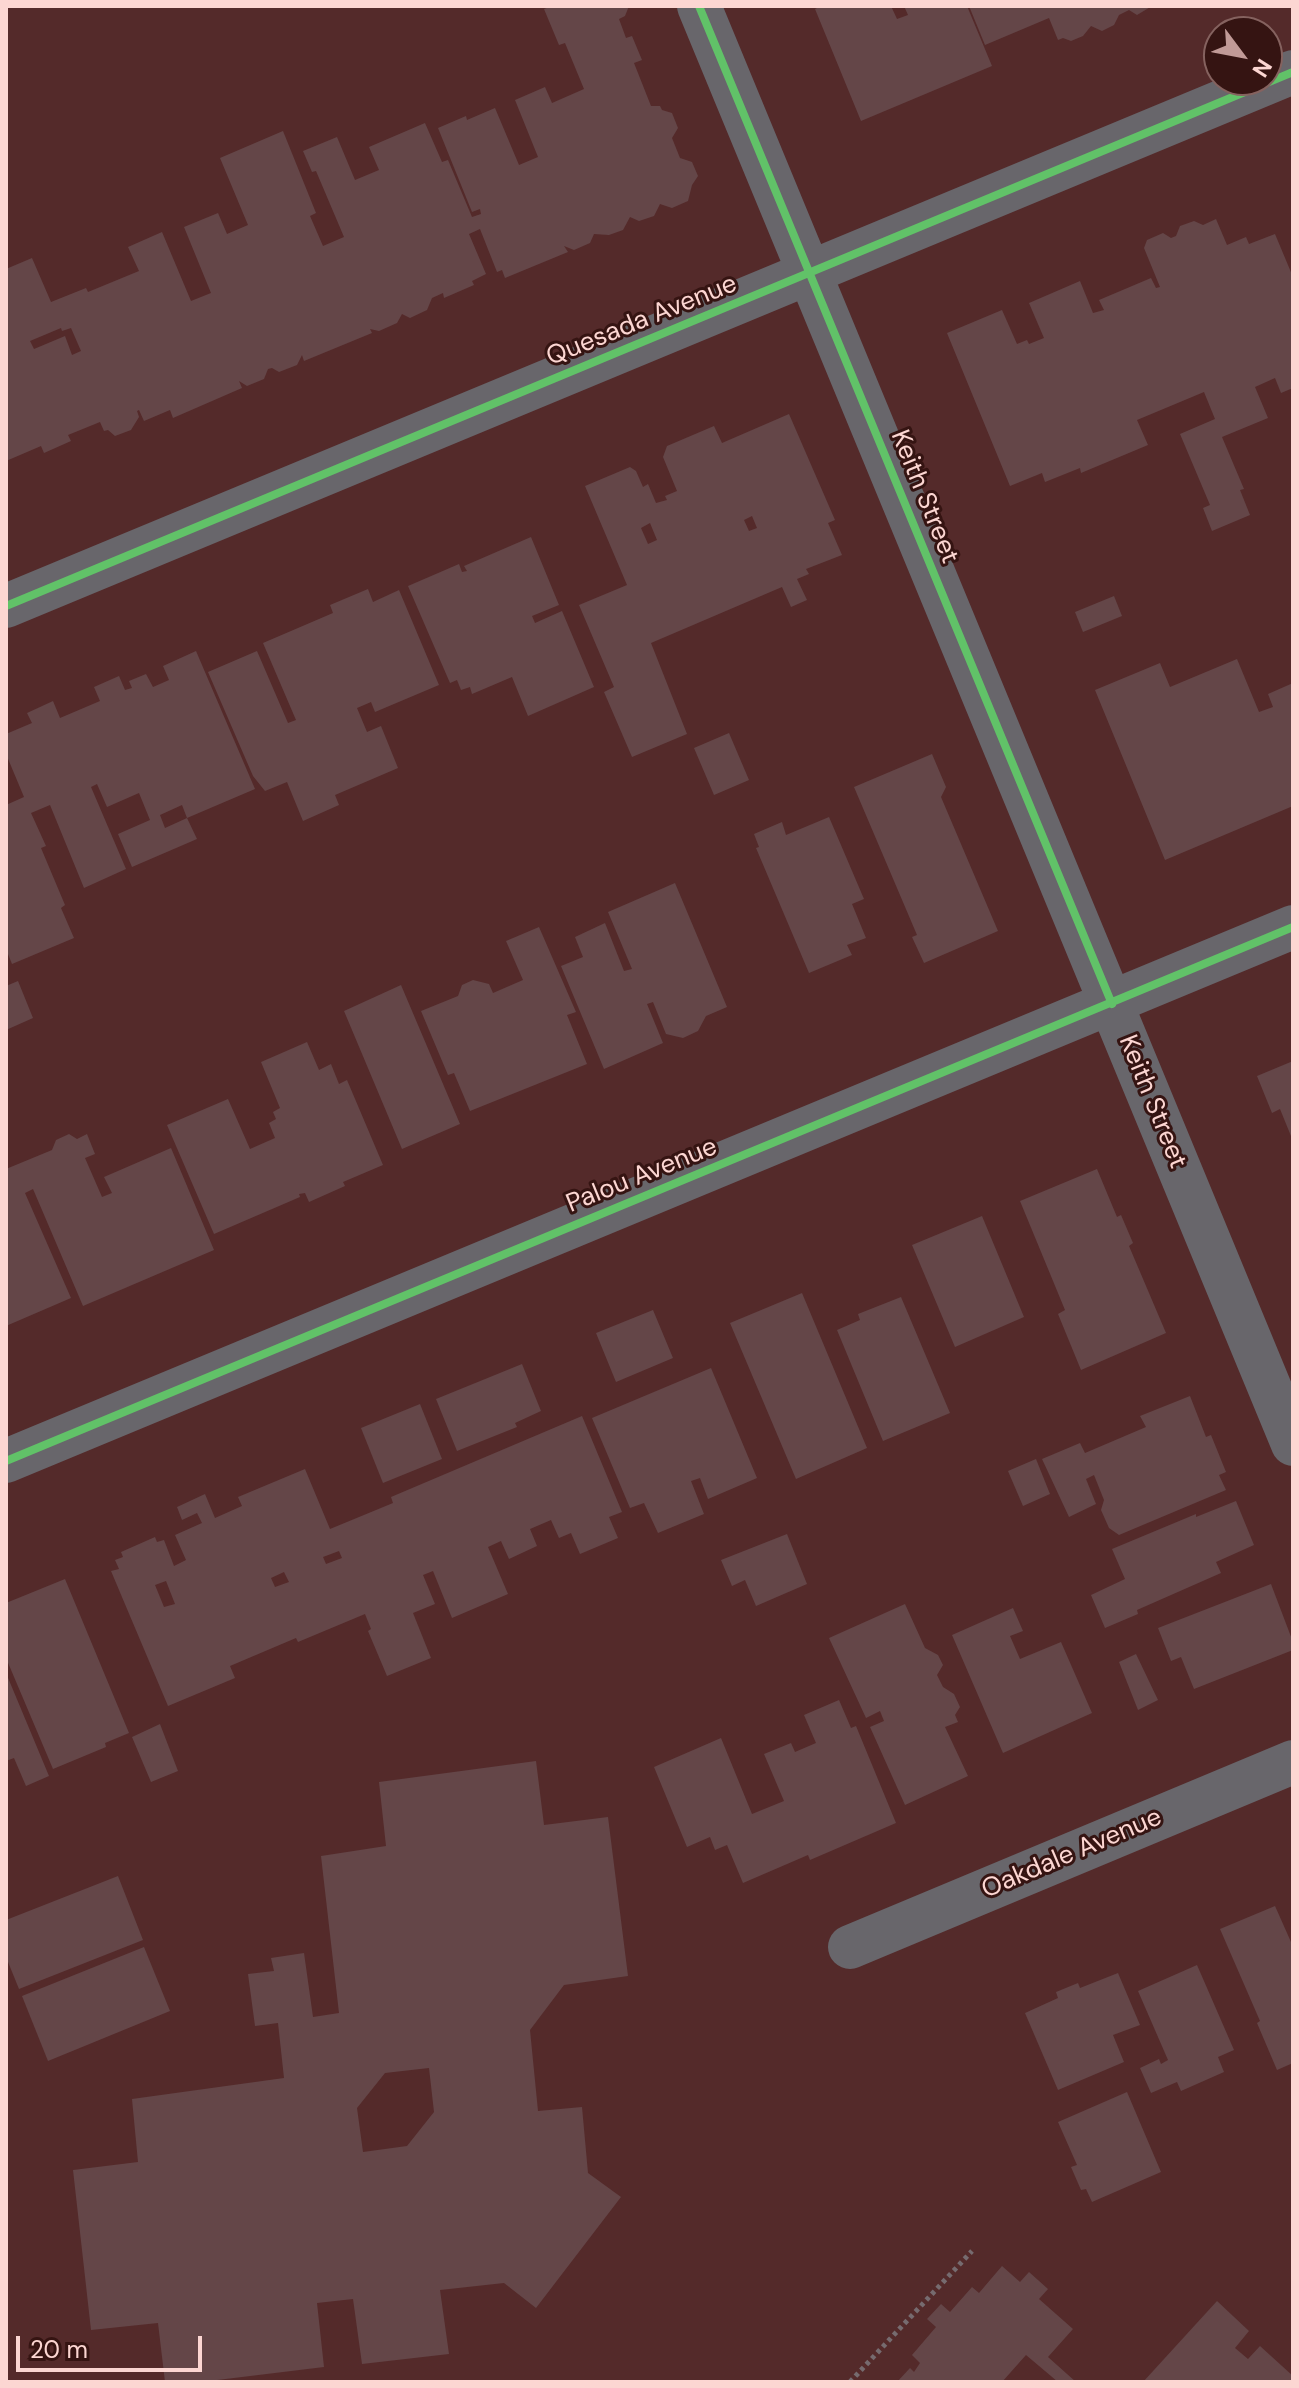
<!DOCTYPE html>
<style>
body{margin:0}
#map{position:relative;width:1299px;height:2388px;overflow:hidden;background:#542a2a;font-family:"DM Sans",sans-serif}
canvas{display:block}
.frame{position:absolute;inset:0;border:8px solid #fcd6d2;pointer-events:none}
.north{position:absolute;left:1203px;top:16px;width:80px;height:80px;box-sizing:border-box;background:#351412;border:2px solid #85625f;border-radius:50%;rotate:122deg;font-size:22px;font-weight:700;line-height:32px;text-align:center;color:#fcd6d2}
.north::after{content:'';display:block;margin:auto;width:28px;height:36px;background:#c19a97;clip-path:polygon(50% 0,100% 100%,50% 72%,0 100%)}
.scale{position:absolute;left:16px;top:2336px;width:186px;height:36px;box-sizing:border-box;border:4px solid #fcd6d2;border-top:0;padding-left:10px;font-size:24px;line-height:28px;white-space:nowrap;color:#fcd6d2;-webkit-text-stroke:6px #351412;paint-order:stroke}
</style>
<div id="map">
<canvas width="1299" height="2388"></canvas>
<div class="frame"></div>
<div class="north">N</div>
<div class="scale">20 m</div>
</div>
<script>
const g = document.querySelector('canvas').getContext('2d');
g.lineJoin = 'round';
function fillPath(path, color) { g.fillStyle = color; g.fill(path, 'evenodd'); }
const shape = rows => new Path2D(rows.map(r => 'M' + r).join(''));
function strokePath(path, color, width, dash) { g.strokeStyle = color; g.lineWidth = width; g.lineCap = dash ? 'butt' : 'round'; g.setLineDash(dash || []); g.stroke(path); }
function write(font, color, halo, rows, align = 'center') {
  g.font = font + ' "DM Sans",sans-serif'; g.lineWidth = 6; g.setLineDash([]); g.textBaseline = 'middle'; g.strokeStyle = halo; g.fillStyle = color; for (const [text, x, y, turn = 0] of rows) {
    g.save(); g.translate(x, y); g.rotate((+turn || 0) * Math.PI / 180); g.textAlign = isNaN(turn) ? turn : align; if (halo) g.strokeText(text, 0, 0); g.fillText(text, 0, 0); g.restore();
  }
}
const building = shape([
 [552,6,629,6,625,16,619,19,626,38,632,36,642,60,634,63,651,106,660,106,662,110,672,113,678,128,672,138,680,158,692,162,698,176,692,185,688,201,672,208,660,204,654,216,639,221,630,217,623,230,609,235,594,234,590,243,574,250,564,246,568,252,505,278,502,270,497,272,480,229,469,234,486,274,472,281,474,285,444,298,443,293,432,298,427,310,410,318,402,314,397,323,379,331,370,329,372,333,304,361,302,355,297,365,279,372,272,368,268,369,264,379,247,386,239,381,242,388,173,418,170,410,144,421,139,410,137,411,139,417,131,430,115,436,108,430,104,431,100,422,68,435,71,441,44,453,41,446,6,461,6,269,32,258,51,302,86,288,88,292,139,271,128,247,162,232,191,301,211,293,184,227,218,213,227,234,248,225,220,158,283,131,316,213,310,216,323,246,344,237,316,171,312,172,303,151,337,137,355,180,379,170,369,147,425,123,442,162,448,160,472,217,481,214,480,209,472,212,438,128,466,116,467,120,495,108,519,165,538,157,515,100,545,87,552,103,584,89,565,43,559,45,544,9],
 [61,328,62,331,71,328,81,351,72,355,65,336,34,349,30,341],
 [821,6,891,6,897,19,908,15,904,6,967,6,992,66,861,121,815,9],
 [969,6,1152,6,1137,15,1129,10,1119,15,1114,25,1102,31,1091,26,1083,36,1071,41,1063,38,1058,40,1049,18,985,45],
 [1216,219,1227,245,1246,237,1249,244,1275,234,1293,277,1293,388,1281,393,1275,378,1255,387,1268,418,1222,437,1244,489,1240,490,1250,515,1212,531,1203,508,1210,505,1180,434,1215,419,1204,392,1137,420,1148,445,1081,473,1080,468,1045,482,1042,473,1010,486,947,333,1002,310,1017,344,1027,340,1029,344,1044,338,1029,303,1080,281,1093,313,1104,310,1099,300,1151,278,1156,288,1160,287,1144,248,1147,240,1163,233,1171,238,1176,236,1180,226,1194,221,1203,225],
 [789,414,835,520,828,523,842,555,806,569,809,574,797,579,807,600,791,607,782,587,651,643,687,734,632,757,604,692,614,687,579,605,627,585,585,486,630,467,636,471,643,487,648,484,656,503,667,500,665,496,677,491,663,457,667,446,714,426,722,443],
 [752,516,757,528,749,531,744,520],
 [650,523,657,540,648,544,641,528],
 [531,537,559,605,532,616,535,623,562,611,594,687,528,716,512,677,472,694,470,687,461,690,457,680,450,683,408,586,459,564,462,572,467,571,464,566],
 [368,589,373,602,399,590,439,685,375,712,371,702,357,708,367,732,381,726,398,768,335,795,339,805,303,821,287,782,265,791,253,776,208,672,257,651,288,723,296,720,263,643,333,613,330,605],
 [1114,596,1122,616,1083,632,1075,612],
 [196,651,255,789,187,818,197,839,132,867,118,834,150,820,139,793,107,807,97,784,91,787,126,869,84,888,50,805,31,813,46,846,41,848,65,905,61,908,74,938,12,964,6,949,6,805,24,797,6,754,6,734,32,723,27,713,53,701,60,718,100,701,94,687,119,676,125,690,132,688,129,681,146,674,153,687,169,680,163,666],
 [182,805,187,818,165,828,160,815],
 [1237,659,1259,712,1273,707,1268,694,1293,683,1293,806,1165,860,1095,690,1160,663,1170,687],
 [729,733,749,780,714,795,694,748],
 [932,754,946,787,941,797,998,931,924,963,912,937,917,935,854,787],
 [829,817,864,899,852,904,866,938,847,945,852,955,809,973,756,848,759,847,754,834,782,822,786,835],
 [675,883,727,1007,706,1016,698,1031,683,1038,666,1034,653,1002,647,1004,663,1043,604,1069,561,966,583,957,575,937,605,923,624,971,632,969,608,912],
 [539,927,576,1012,567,1015,587,1064,470,1111,454,1073,448,1075,421,1011,458,996,462,985,473,980,489,984,493,993,523,980,506,941],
 [18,981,33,1018,6,1030,6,986],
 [401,985,460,1124,402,1149,344,1011],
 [307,1042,319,1070,331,1064,339,1084,347,1080,383,1165,343,1182,345,1186,309,1202,305,1193,299,1194,300,1197,214,1234,167,1125,228,1099,250,1149,275,1138,269,1123,276,1119,273,1112,280,1108,261,1062],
 [1293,1061,1293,1141,1280,1109,1272,1113,1257,1076],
 [69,1134,77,1139,87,1134,95,1154,85,1158,102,1197,112,1193,104,1177,171,1148,214,1250,83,1306,33,1189,25,1193,71,1298,6,1326,6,1169,52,1150,56,1140],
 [1097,1169,1117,1217,1121,1215,1133,1243,1129,1246,1166,1333,1081,1370,1058,1314,1065,1310,1020,1201],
 [982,1216,1024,1317,955,1347,912,1245],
 [802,1293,867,1448,796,1479,730,1323],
 [901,1297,950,1413,883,1441,837,1330,860,1320,858,1314],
 [653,1310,673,1358,616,1382,596,1333],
 [522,1364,541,1411,515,1423,517,1427,457,1451,436,1399],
 [711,1368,757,1478,708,1499,700,1478,691,1481,704,1514,658,1533,644,1503,630,1508,592,1418],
 [1190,1396,1206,1437,1211,1435,1226,1472,1219,1475,1226,1490,1119,1535,1109,1528,1101,1510,1104,1500,1094,1475,1086,1479,1096,1504,1069,1517,1042,1459,1080,1443,1085,1453,1146,1427,1140,1416],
 [420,1404,442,1459,383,1483,361,1428],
 [582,1416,622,1512,609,1517,618,1538,580,1554,571,1533,559,1538,551,1520,530,1529,537,1546,509,1559,501,1541,488,1547,508,1594,452,1618,433,1571,423,1575,435,1604,413,1613,431,1658,387,1676,368,1631,371,1629,365,1614,298,1642,296,1638,230,1666,235,1678,168,1706,111,1571,119,1569,115,1560,123,1557,121,1552,155,1537,157,1542,164,1540,174,1566,186,1560,175,1535,202,1523,197,1513,182,1520,177,1507,205,1494,215,1518,242,1506,238,1497,305,1469,330,1529,393,1503,391,1497],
 [339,1551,342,1558,326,1564,323,1557],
 [284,1572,289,1582,275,1587,271,1578],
 [166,1581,175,1604,164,1607,155,1585],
 [1036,1459,1050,1494,1023,1506,1008,1471],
 [1236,1501,1254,1545,1216,1562,1221,1573,1137,1610,1138,1614,1105,1628,1091,1595,1125,1579,1112,1549,1196,1514,1196,1517],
 [787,1534,807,1584,756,1606,745,1580,732,1586,721,1560],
 [65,1579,129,1733,105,1743,106,1747,53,1769,6,1658,6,1603],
 [1271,1584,1293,1642,1293,1650,1194,1689,1181,1657,1171,1661,1158,1628],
 [905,1604,925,1648,938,1655,943,1665,937,1675,943,1687,954,1694,960,1707,955,1715,958,1722,945,1727,968,1776,905,1805,870,1727,884,1721,880,1711,866,1718,829,1638],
 [1013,1608,1023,1631,1010,1636,1020,1659,1061,1642,1092,1713,1003,1753,952,1635],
 [1136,1654,1158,1700,1138,1710,1119,1662],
 [6,1673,49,1776,26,1786,14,1758,6,1761],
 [839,1700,851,1728,856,1726,896,1823,810,1860,808,1855,743,1883,727,1845,715,1850,710,1837,687,1847,654,1767,721,1738,752,1814,784,1801,764,1754,791,1743,795,1752,816,1743,804,1715],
 [160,1724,178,1771,151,1782,132,1737],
 [536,1761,544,1825,608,1817,628,1976,564,1985,530,2030,538,2111,582,2107,588,2173,621,2197,536,2308,504,2283,440,2290,449,2354,362,2364,353,2299,317,2303,324,2367,201,2382,165,2382,158,2323,91,2330,73,2170,138,2162,132,2099,284,2078,278,2023,255,2026,248,1974,274,1971,271,1958,304,1953,313,2017,339,2013,321,1856,386,1846,379,1782],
 [429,2068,434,2112,407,2146,363,2152,357,2108,385,2073],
 [118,1876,143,1940,19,1989,6,1957,6,1920],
 [1275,1906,1291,1942,1293,1942,1293,2063,1277,2070,1257,2023,1260,2021,1220,1929],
 [144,1947,170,2011,48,2061,22,1996],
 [1197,1965,1234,2050,1218,2057,1224,2072,1181,2091,1177,2082,1151,2093,1140,2068,1159,2059,1161,2064,1168,2060,1138,1991],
 [1118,1973,1140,2025,1113,2035,1124,2062,1058,2090,1025,2013,1058,1998,1056,1992,1078,1983,1080,1988],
 [1127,2092,1161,2172,1092,2202,1086,2189,1081,2190,1071,2167,1077,2165,1058,2122],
 [1002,2266,1020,2282,1029,2272,1048,2289,1039,2299,1073,2329,1048,2357,1076,2382,1058,2382,1026,2355,1002,2382,897,2382,910,2368,914,2372,920,2363,912,2355,936,2327,927,2319,941,2304,950,2312,972,2287,979,2293],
 [1217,2301,1249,2331,1235,2348,1248,2359,1260,2346,1293,2376,1293,2382,1143,2382]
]);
const path = shape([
 [850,2382,972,2251]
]);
const street = shape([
 [699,6,1293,1444],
 [6,606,1293,72],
 [6,1461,1293,927],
 [850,1947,1293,1762]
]);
const cycleway = shape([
 [699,6,1112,1004],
 [6,606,1293,72],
 [6,1461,1293,927]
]);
const streetNames = [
 ["Quesada Avenue",642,321,-22],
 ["Keith Street",924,497,68],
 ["Keith Street",1152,1102,68],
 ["Palou Avenue",642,1176,-22],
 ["Oakdale Avenue",1072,1854,-23]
];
fillPath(building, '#644648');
strokePath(path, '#766b6f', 5, [4, 4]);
strokePath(street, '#68666b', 44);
strokePath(cycleway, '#61c268', 8);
write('26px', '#fcd6d2', '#351412', streetNames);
</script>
